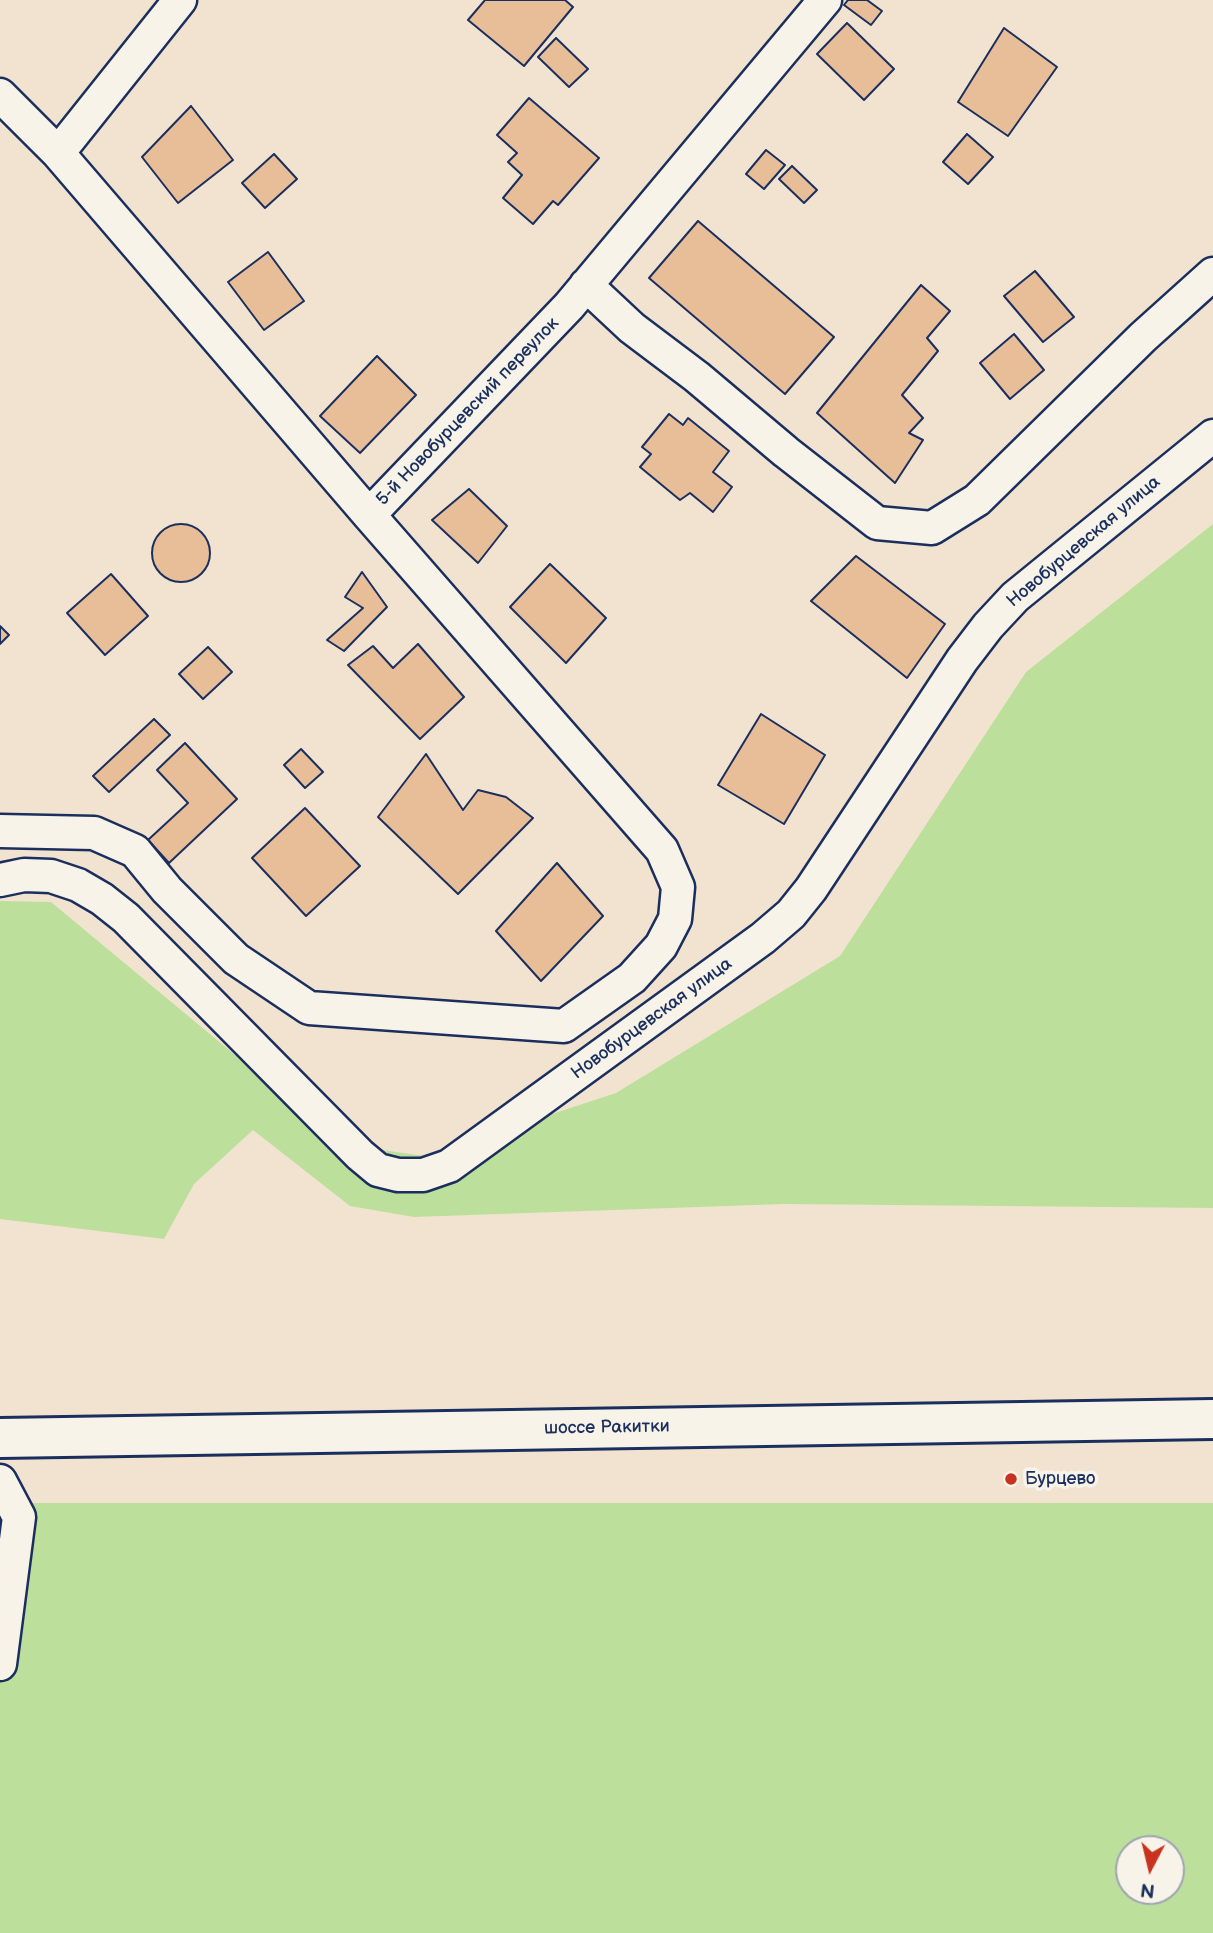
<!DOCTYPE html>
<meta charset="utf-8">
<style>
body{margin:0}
#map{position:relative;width:1213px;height:1933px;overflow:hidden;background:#f2e3d0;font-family:"Balsamiq Sans",sans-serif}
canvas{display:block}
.north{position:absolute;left:1115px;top:1835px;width:70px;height:70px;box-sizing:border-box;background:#f7f3e8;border:2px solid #9fa5b1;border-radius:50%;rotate:187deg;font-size:19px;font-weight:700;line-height:28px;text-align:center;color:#1b2f5e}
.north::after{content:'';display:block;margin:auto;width:24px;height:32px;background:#c8321e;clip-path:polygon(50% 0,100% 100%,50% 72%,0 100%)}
</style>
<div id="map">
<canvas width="1213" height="1933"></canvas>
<div class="north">N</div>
</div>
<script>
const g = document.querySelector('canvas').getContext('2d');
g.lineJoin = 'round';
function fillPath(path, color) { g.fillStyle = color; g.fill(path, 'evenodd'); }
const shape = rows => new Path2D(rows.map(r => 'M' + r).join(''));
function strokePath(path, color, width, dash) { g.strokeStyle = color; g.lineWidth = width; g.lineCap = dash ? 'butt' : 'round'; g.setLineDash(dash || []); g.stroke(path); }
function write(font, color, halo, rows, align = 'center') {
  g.font = font + ' "Balsamiq Sans",sans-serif'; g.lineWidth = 7; g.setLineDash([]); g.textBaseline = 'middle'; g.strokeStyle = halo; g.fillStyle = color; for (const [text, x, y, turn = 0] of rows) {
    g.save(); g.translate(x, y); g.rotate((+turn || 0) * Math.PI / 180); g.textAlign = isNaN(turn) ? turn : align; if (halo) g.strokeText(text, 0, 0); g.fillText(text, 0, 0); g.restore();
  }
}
const green = shape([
 [1213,524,1213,1208,784,1204,414,1217,350,1206,253,1130,194,1184,164,1239,0,1219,0,901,51,902,276,1089,369,1148,424,1156,616,1093,840,956,1026,672],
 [0,1503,1213,1503,1213,1933,0,1933],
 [1129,1849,1171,1849,1171,1891,1129,1891]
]);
const building = shape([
 [485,0,565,0,573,7,524,66,468,20,485,0],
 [848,0,867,0,882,11,871,25,844,5,848,0],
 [847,23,894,69,864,100,817,54,847,23],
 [1004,28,1057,67,1008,136,958,102,1004,28],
 [556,38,588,69,569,87,538,57,556,38],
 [529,98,599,158,558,205,553,201,533,224,503,198,522,175,508,162,517,153,497,135,529,98],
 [191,106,233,160,178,203,142,157,191,106],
 [967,134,993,157,968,184,943,162,967,134],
 [766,150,785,165,764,189,746,174,766,150],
 [274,154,297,179,265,208,242,183,274,154],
 [792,166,817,190,804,203,779,179,792,166],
 [698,221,834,337,785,394,649,278,698,221],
 [268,252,304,301,264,330,228,282,268,252],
 [1035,271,1074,317,1043,342,1004,296,1035,271],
 [921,285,950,311,927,338,938,351,902,395,923,418,909,433,923,440,895,483,817,413,921,285],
 [1014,334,1044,370,1010,399,980,363,1014,334],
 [377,356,416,395,360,453,320,416,377,356],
 [669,414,683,425,688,418,729,451,713,472,732,487,713,512,690,493,680,500,640,467,651,454,642,447,669,414],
 [469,489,507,526,478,563,432,520,469,489],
 '152 553a29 29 0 1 1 58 0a29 29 0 1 1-58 0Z',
 [856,556,945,624,907,678,811,601,856,556],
 [550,564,606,618,566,663,510,607,550,564],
 [362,572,387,607,344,651,327,640,363,608,345,597,362,572],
 [111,574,148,616,105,655,67,613,111,574],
 [0,626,9,635,0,644,0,626],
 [418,644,464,697,420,739,348,665,373,646,393,668,418,644],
 [208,647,232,672,203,699,179,674,208,647],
 [761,714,825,755,784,824,718,785,761,714],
 [154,719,170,735,109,792,93,776,154,719],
 [185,743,237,799,169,863,148,840,188,803,157,770,185,743],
 [301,749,323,772,305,788,284,765,301,749],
 [426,754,463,810,478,790,506,797,533,818,458,894,378,817,426,754],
 [305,808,360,866,306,916,252,858,305,808],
 [557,863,603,916,541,981,496,931,557,863]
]);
const minor = shape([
 [0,95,58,153,369,515,662,850,678,887,675,919,661,946,632,978,564,1026,309,1008,236,959,167,890,135,851,94,833,0,831],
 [58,153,180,0],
 [586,285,632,328,697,377,786,452,877,523,932,528,977,500,1143,337,1213,274],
 [369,515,569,306,825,0],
 [0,880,24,875,51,876,78,885,102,899,126,918,360,1155,378,1170,398,1175,423,1175,449,1166,763,938,791,914,811,889,962,660,988,626,1015,597,1213,436],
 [0,1481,19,1517,0,1664]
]);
const secondary = shape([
 [0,1438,1213,1419]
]);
const markers = [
 [1011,1479,7,"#c8321e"]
];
const streetNames = [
 ["5-й Новобурцевский переулок",468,412,-46],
 ["Новобурцевская улица",1084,542,-40],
 ["Новобурцевская улица",652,1019,-36],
 ["шоссе Ракитки",607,1428,-1]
];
const poiNames = [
 ["Бурцево",1025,1479]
];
fillPath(green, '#bce09b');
fillPath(building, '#e8be98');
strokePath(building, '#1b2f5e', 2);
strokePath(minor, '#1b2f5e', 37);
strokePath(secondary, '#1b2f5e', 44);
strokePath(minor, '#f7f3e8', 32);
strokePath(secondary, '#f7f3e8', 38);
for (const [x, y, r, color] of markers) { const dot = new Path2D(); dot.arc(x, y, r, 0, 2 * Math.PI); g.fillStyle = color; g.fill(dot); strokePath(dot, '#f7f3e8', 2.5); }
write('18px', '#1b2f5e', '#f7f3e8', streetNames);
write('18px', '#1b2f5e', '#f7f3e8', poiNames, 'left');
</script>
